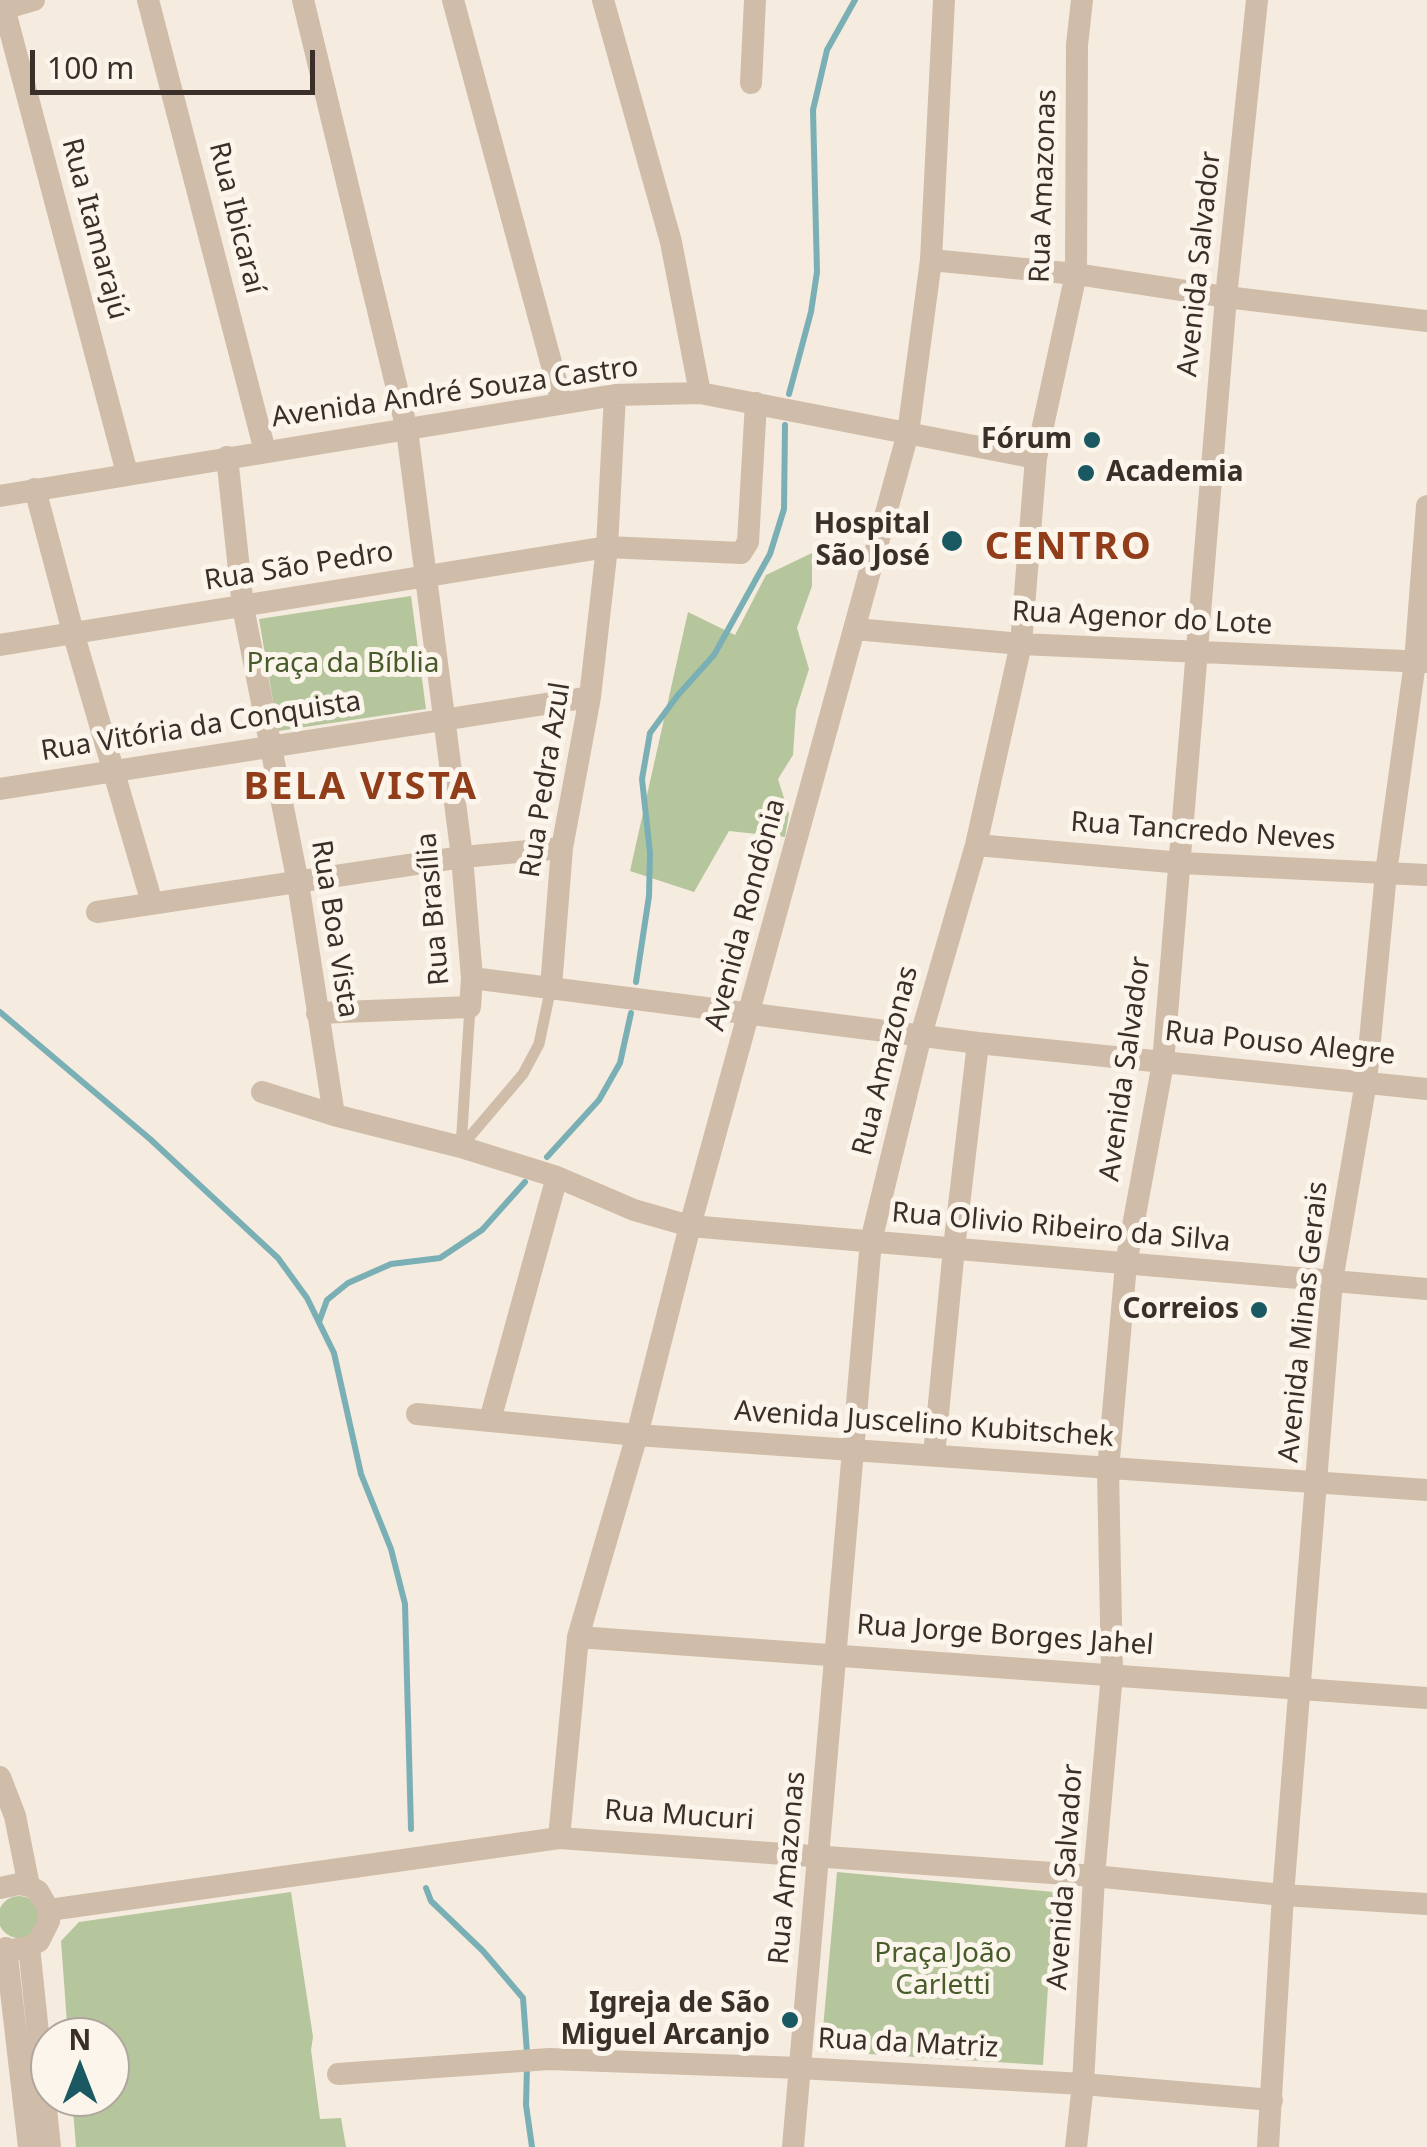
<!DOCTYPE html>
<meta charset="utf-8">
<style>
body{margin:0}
#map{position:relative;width:1427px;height:2147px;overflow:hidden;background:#f5ebde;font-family:"Noto Sans",sans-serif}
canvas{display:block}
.north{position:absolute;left:30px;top:2017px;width:100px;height:100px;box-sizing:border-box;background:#fcf5ec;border:2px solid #afa69e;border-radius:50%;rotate:0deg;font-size:28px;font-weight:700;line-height:40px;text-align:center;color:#3b3029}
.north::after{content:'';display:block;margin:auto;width:35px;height:45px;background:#1a5961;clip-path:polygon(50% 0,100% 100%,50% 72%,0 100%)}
.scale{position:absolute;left:30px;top:50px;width:285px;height:45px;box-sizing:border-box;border:5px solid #3b3029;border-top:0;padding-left:12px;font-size:30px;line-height:35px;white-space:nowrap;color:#3b3029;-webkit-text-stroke:8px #fcf5ec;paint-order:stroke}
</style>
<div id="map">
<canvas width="1427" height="2147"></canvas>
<div class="north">N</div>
<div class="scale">100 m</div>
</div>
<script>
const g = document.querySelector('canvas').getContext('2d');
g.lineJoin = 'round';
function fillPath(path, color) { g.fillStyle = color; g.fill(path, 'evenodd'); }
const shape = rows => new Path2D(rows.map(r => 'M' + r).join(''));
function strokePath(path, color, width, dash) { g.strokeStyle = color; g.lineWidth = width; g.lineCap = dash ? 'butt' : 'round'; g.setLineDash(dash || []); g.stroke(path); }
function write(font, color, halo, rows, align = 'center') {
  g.font = font + ' "Noto Sans",sans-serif'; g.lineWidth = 10; g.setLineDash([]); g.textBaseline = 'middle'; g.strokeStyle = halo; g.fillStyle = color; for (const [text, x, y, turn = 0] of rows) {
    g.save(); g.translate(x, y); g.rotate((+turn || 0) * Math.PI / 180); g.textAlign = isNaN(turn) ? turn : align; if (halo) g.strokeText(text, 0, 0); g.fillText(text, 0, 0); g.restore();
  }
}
const green = shape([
 [812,553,812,586,797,628,809,669,796,710,793,755,778,779,789,814,785,837,729,831,694,892,630,871,688,612,735,635,766,575],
 [411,596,426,709,278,731,259,619],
 [837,1872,1054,1892,1043,2065,821,2051],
 [291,1892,313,2037,311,2050,320,2119,341,2118,346,2147,76,2147,72,2097,110,2097,110,2037,68,2037,61,1941,79,1922],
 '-2 1917a21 21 0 1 1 42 0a21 21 0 1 1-42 0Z'
]);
const stream = shape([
 [789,394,811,312,817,272,813,110,827,50,855,0],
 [636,982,649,896,650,853,642,779,650,733,678,695,714,655,770,554,784,509,785,425],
 [0,1012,150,1139,278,1258,307,1298,334,1353,361,1474,391,1549,405,1604,411,1829],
 [547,1157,599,1100,620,1063,631,1013],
 [319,1322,327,1300,348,1283,391,1264,440,1258,482,1230,525,1182],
 [426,1888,431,1901,483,1951,523,1998,527,2053],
 [527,2066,526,2105,532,2147]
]);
const service = shape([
 [461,1147,523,1074,539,1044,551,987],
 [461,1147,470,1007]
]);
const minor = shape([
 [2,0,127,473],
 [148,0,265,451],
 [303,0,407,430,462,857,472,978,470,1007,317,1013],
 [453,0,562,403],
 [603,0,671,242,700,393],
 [0,10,34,0],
 [751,83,755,0],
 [931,260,1076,274,1226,297,1427,321],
 [227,457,243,607,298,883,334,1115],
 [35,489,73,632,152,903],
 [0,496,615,395,700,393,1036,458],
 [855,629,1021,644,1427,662],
 [0,645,607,547,741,553,748,542,756,403],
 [0,789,590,697],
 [976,845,1182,863,1427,875],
 [97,912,462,857,562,848],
 [472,978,978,1043,1427,1089],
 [551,987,562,848,590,697,607,547,615,395],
 [262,1092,334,1115,461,1147,557,1177,634,1210,690,1226,1427,1289],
 [417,1414,637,1435,1427,1490],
 [490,1420,557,1177],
 [934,1455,954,1248,978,1043],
 [578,1637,1427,1698],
 [0,1777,15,1816,29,1886],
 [559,1838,578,1637,637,1435,690,1226,908,433,931,260,944,0],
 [0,1888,19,1884,29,1886,38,1891,49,1910,49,1921,39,1941,29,1947,16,1949],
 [49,1910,559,1838,1094,1876,1283,1895,1427,1904],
 [29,1947,50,2147],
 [6,1948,29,2147],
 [338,2074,549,2059,800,2068,1083,2084,1272,2100],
 [793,2147,871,1241,921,1035,976,845,1021,644,1036,458,1076,274,1077,45,1082,0],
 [1076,2147,1083,2084,1094,1876,1112,1674,1108,1470,1126,1264,1163,1063,1226,297,1257,0],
 [1268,2147,1283,1895,1332,1281,1366,1082,1386,873,1415,662,1427,506]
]);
const markers = [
 [1092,440,10,"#1a5961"],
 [1086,473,10,"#1a5961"],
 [952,541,12,"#1a5961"],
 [1259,1310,10,"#1a5961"],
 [790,2020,10,"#1a5961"]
];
const streetNames = [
 ["Rua Amazonas",1044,186,-88],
 ["Rua Ibicaraí",236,218,76],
 ["Rua Itamarajú",94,229,75],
 ["Avenida Salvador",1200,264,-84],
 ["Avenida André Souza Castro",455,393,-8],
 ["Rua São Pedro",299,567,-9],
 ["Rua Agenor do Lote",1142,619,3],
 ["Rua Vitória da Conquista",201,727,-9],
 ["Rua Pedra Azul",546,780,-81],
 ["Rua Tancredo Neves",1203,832,4],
 ["Rua Brasília",434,909,-95],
 ["Avenida Rondônia",746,915,-75],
 ["Rua Boa Vista",334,929,81],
 ["Rua Pouso Alegre",1280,1044,6],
 ["Rua Amazonas",886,1061,-76],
 ["Avenida Salvador",1126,1069,-82],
 ["Rua Olivio Ribeiro da Silva",1061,1228,5],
 ["Avenida Minas Gerais",1304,1322,-84],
 ["Avenida Juscelino Kubitschek",924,1425,4],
 ["Rua Jorge Borges Jahel",1005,1636,4],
 ["Rua Mucuri",679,1816,4],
 ["Rua Amazonas",788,1868,-85],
 ["Avenida Salvador",1066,1877,-86],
 ["Rua da Matriz",908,2044,3]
];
const poiNames = [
 ["Fórum",1072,440],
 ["Academia",1106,473,"left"],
 ["Hospital",930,525],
 ["São José",930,557],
 ["Correios",1239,1310],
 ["Igreja de São",770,2004],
 ["Miguel Arcanjo",770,2036]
];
const parkNames = [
 ["Praça da Bíblia",343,664],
 ["Praça João",943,1954],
 ["Carletti",943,1986]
];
const districtNames = [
 ["CENTRO",1069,548],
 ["BELA VISTA",361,788]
];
fillPath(green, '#b6c69c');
strokePath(stream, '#7ab0b5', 6);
strokePath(service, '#cfbca9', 11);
strokePath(minor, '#cfbca9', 22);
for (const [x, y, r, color] of markers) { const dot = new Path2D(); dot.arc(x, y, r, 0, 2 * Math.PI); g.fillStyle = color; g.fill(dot); strokePath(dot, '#fcf5ec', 4); }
write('28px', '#3b3029', '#fcf5ec', streetNames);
write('bold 28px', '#3b3029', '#fcf5ec', poiNames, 'right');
write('28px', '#475c2a', '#fcf5ec', parkNames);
g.letterSpacing = '2.5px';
write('bold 38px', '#923d1a', '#fcf5ec', districtNames);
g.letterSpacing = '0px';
</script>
